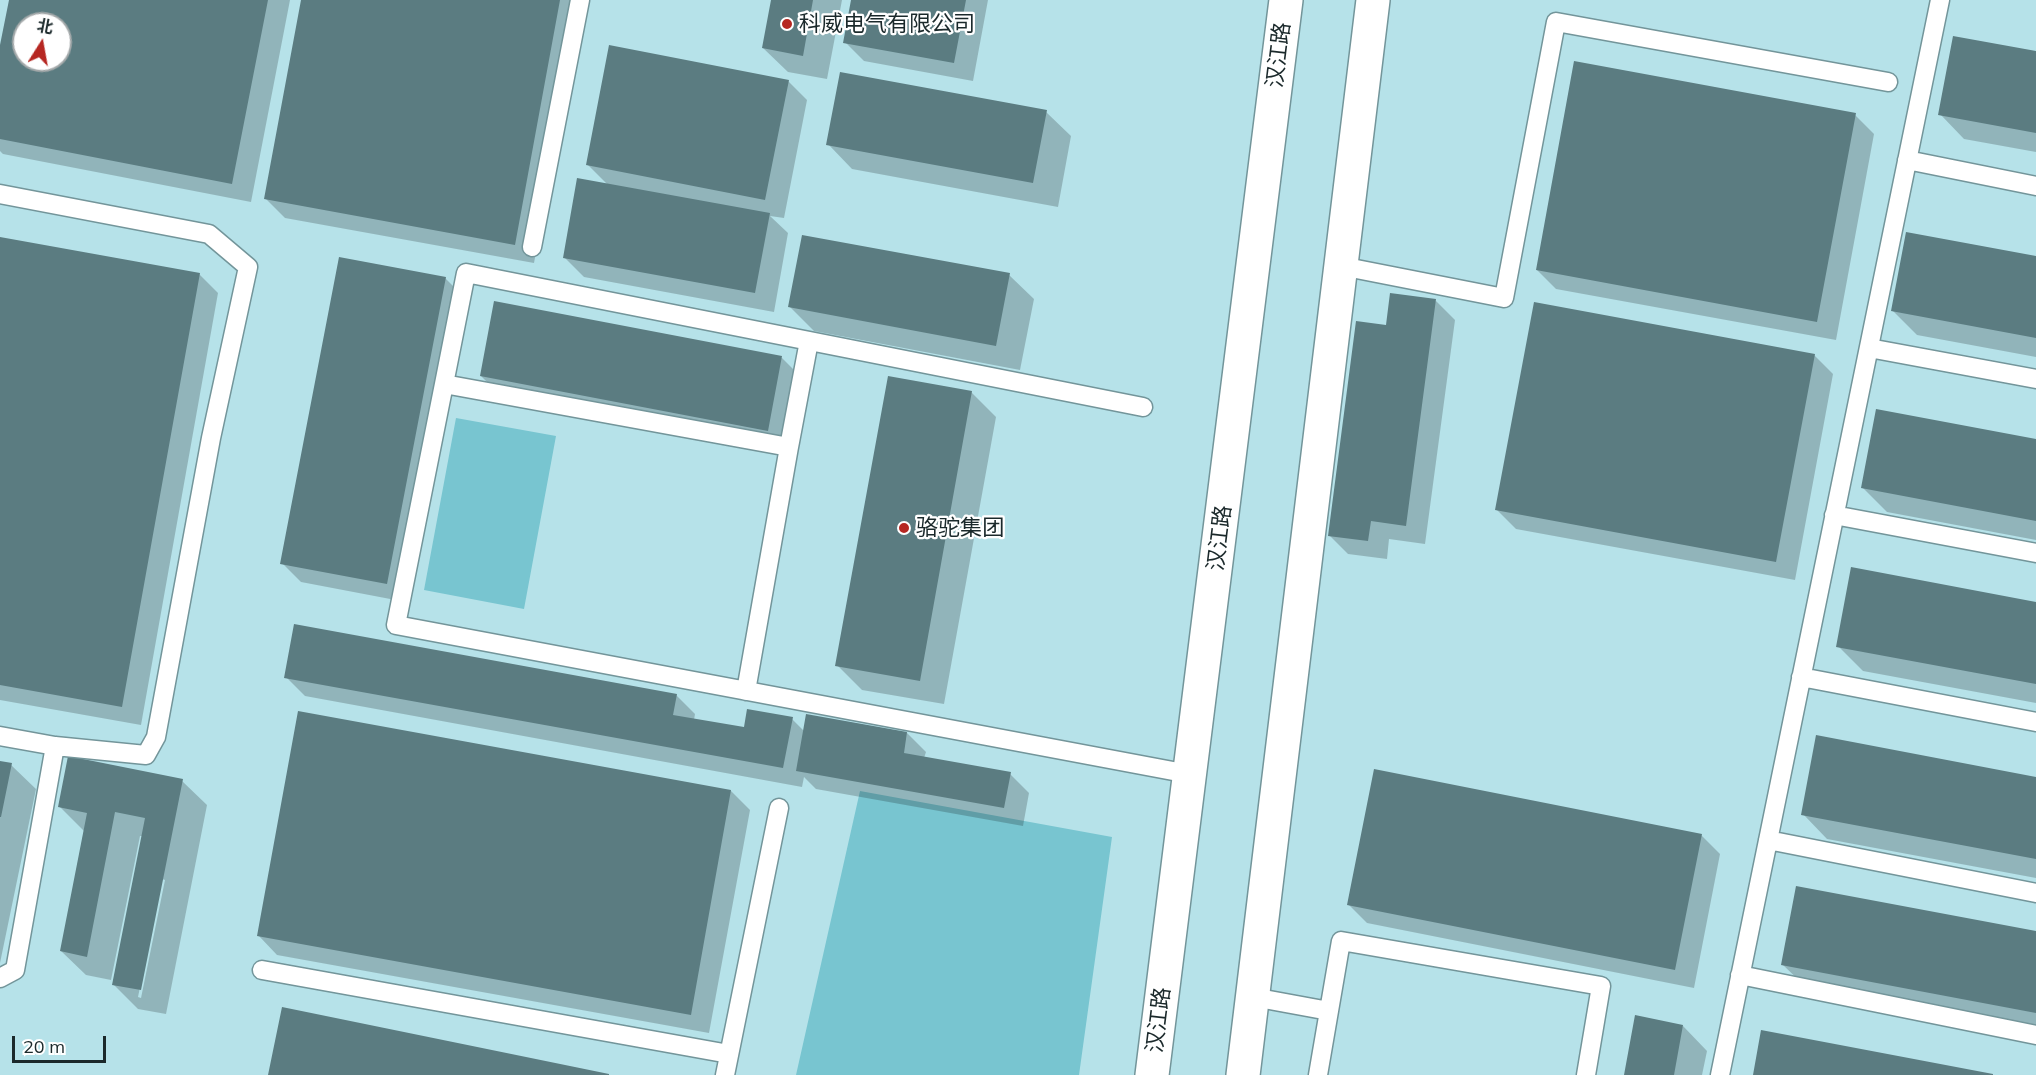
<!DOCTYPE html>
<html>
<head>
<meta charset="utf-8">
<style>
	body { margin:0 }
	#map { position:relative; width:2036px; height:1075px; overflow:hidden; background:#ccf0f6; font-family:Mulish,"Noto Sans SC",sans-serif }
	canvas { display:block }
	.north { position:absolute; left:12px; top:12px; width:60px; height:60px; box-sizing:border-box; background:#fff; border:2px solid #a4a9aa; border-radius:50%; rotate:11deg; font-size:16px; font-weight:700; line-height:24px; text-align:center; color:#1b292b }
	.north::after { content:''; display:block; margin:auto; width:21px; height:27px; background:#b62722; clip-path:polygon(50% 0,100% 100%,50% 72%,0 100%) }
	.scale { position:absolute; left:12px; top:1036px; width:94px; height:27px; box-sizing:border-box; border:3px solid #1b292b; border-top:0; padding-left:8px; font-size:18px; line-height:21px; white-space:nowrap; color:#1b292b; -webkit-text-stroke:4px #fff; paint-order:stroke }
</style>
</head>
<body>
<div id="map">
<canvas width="2036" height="1075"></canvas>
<div class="north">北</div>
<div class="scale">20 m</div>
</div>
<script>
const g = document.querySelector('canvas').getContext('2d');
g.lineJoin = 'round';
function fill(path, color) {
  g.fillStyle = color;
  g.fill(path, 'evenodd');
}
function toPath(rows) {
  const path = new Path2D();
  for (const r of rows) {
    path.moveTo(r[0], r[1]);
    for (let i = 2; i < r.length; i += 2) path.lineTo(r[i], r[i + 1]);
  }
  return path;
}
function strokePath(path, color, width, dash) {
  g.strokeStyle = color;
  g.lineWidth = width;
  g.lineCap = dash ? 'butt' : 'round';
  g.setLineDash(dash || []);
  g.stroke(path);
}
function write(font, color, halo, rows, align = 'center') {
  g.font = font + ' Mulish,"Noto Sans SC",sans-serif';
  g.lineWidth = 4.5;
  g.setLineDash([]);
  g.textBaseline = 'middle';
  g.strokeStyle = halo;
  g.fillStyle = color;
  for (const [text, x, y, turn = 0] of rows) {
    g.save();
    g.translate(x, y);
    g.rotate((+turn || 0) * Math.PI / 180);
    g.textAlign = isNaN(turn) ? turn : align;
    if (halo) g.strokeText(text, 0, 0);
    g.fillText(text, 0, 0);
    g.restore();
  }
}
fill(toPath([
	[0,0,2036,0,2036,1075,0,1075],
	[24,24,60,24,60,60,24,60]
]), '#b6e2e9');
fill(toPath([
	[456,418,556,436,524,609,424,590],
	[860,791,1112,837,1079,1075,796,1075]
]), '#78c5d0');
fill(toPath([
	[10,0,290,0,251,202,3,154,0,151,0,53],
	[24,24,60,24,60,60,24,60],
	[302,0,582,0,534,263,285,218,266,199],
	[772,0,842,0,827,79,788,72,763,48],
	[853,0,988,0,973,81,864,61,845,42],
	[2036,53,2036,152,1964,139,1940,114],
	[788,81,807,100,784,218,770,216,788,233,774,312,584,277,565,258,608,185,588,165],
	[1046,112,1071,136,1058,207,852,169,828,144],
	[1855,115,1874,134,1836,340,1556,289,1537,270],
	[0,238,199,274,218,293,141,725,0,700],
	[2036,258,2036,357,1917,335,1893,311],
	[1009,275,1034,299,1020,370,814,331,790,307],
	[445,278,464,297,406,602,301,582,282,563],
	[1436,301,1455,320,1425,544,1389,539,1387,559,1348,554,1329,535,1387,326],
	[495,303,782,358,801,377,787,449,500,395,481,376],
	[1814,355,1833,374,1795,580,1516,529,1497,510],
	[971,392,996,417,944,704,862,690,837,665],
	[2036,440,2036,540,1887,512,1863,488],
	[2036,603,2036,703,1863,671,1838,646],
	[286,677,676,695,695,714,694,720,745,729,792,719,804,731,907,733,926,752,924,758,1010,774,1029,793,1023,826,816,789,804,777,802,787,305,696],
	[0,762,11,765,36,789,0,963],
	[2036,778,2036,878,1827,839,1803,814],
	[182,781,207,805,166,1014,138,1009,113,984,143,836,140,836,111,980,86,975,61,951,84,831,60,807],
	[162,879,165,880,141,998,138,997],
	[731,791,750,810,709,1033,277,955,259,936],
	[1701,835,1720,854,1694,988,1367,923,1348,904],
	[2036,932,2036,1032,1808,989,1783,965],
	[1683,1026,1707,1051,1702,1075,1625,1075]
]), '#0003');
fill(toPath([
	[9,0,268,0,232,184,0,139,0,45],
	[24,24,60,24,60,60,24,60],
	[301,0,560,0,515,245,264,199],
	[771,0,813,0,803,56,762,48],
	[851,0,966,0,954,63,843,43],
	[1953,36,2036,51,2036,133,1938,115],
	[609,45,789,80,765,200,586,165],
	[1574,61,1856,113,1817,322,1536,270],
	[840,72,1047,110,1033,183,826,145],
	[577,178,770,213,755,293,563,258],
	[1906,232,2036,256,2036,338,1891,311],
	[802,235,1010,273,996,346,788,307],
	[0,237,200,273,122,707,0,685],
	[339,257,446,277,387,584,280,564],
	[1390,293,1436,299,1406,526,1371,521,1368,541,1328,536,1356,321,1386,325],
	[494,301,782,356,768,431,480,376],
	[1534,302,1815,354,1776,562,1495,510],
	[888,376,972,391,920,681,835,666],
	[1876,409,2036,439,2036,521,1861,488],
	[1851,567,2036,602,2036,684,1836,647],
	[294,624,677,694,673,715,744,727,747,709,793,717,783,768,284,678],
	[298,711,731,790,691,1015,257,936],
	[806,714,907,732,904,753,1011,772,1004,808,796,771],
	[1816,735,2036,777,2036,859,1801,815],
	[68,756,183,779,141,990,112,985,145,818,115,812,87,957,60,951,87,813,58,807],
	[0,761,12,763,1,817,0,817],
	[1374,769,1702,834,1675,970,1347,905],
	[1796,886,2036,931,2036,1013,1781,965],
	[282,1007,609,1074,609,1075,268,1075],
	[1635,1015,1683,1025,1674,1075,1624,1075],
	[1761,1030,1993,1074,1993,1075,1753,1075]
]), '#5b7c81');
const service = toPath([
	[1907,160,2036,186],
	[0,194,209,234,248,267,211,438,156,737,146,755,55,746,0,736],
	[532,247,580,0],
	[1341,266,1504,298,1556,22,1888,82],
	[1869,348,2036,379],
	[444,384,466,273,1143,407],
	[789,447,809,341],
	[1834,515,2036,553],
	[1801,677,2036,722],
	[746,691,789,447,444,384,396,625,1189,774],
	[1768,840,2036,893],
	[262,970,729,1054],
	[1740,975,2036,1035],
	[0,978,15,970,55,746],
	[1253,997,1329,1011],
	[725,1075,779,808],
	[1318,1075,1341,941,1601,986,1586,1075],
	[1720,1075,1940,0]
]);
const secondary = toPath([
	[1152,1075,1286,0],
	[1243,1075,1373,0]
]);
strokePath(service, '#73959a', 21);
strokePath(secondary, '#73959a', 36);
strokePath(service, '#fff', 18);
strokePath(secondary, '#fff', 33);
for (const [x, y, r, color] of [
	[787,24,6,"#b62722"],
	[904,528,6,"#b62722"]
]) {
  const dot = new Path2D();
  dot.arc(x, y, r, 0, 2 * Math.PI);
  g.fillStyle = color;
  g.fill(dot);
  strokePath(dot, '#fff', 2);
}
write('22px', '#1b292b', '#fff', [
	["科威电气有限公司",799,24],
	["骆驼集团",916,528]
], 'left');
write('22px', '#1b292b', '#fff', [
	["汉江路",1279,55,-83],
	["汉江路",1220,538,-83],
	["汉江路",1159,1020,-83]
]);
</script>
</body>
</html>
